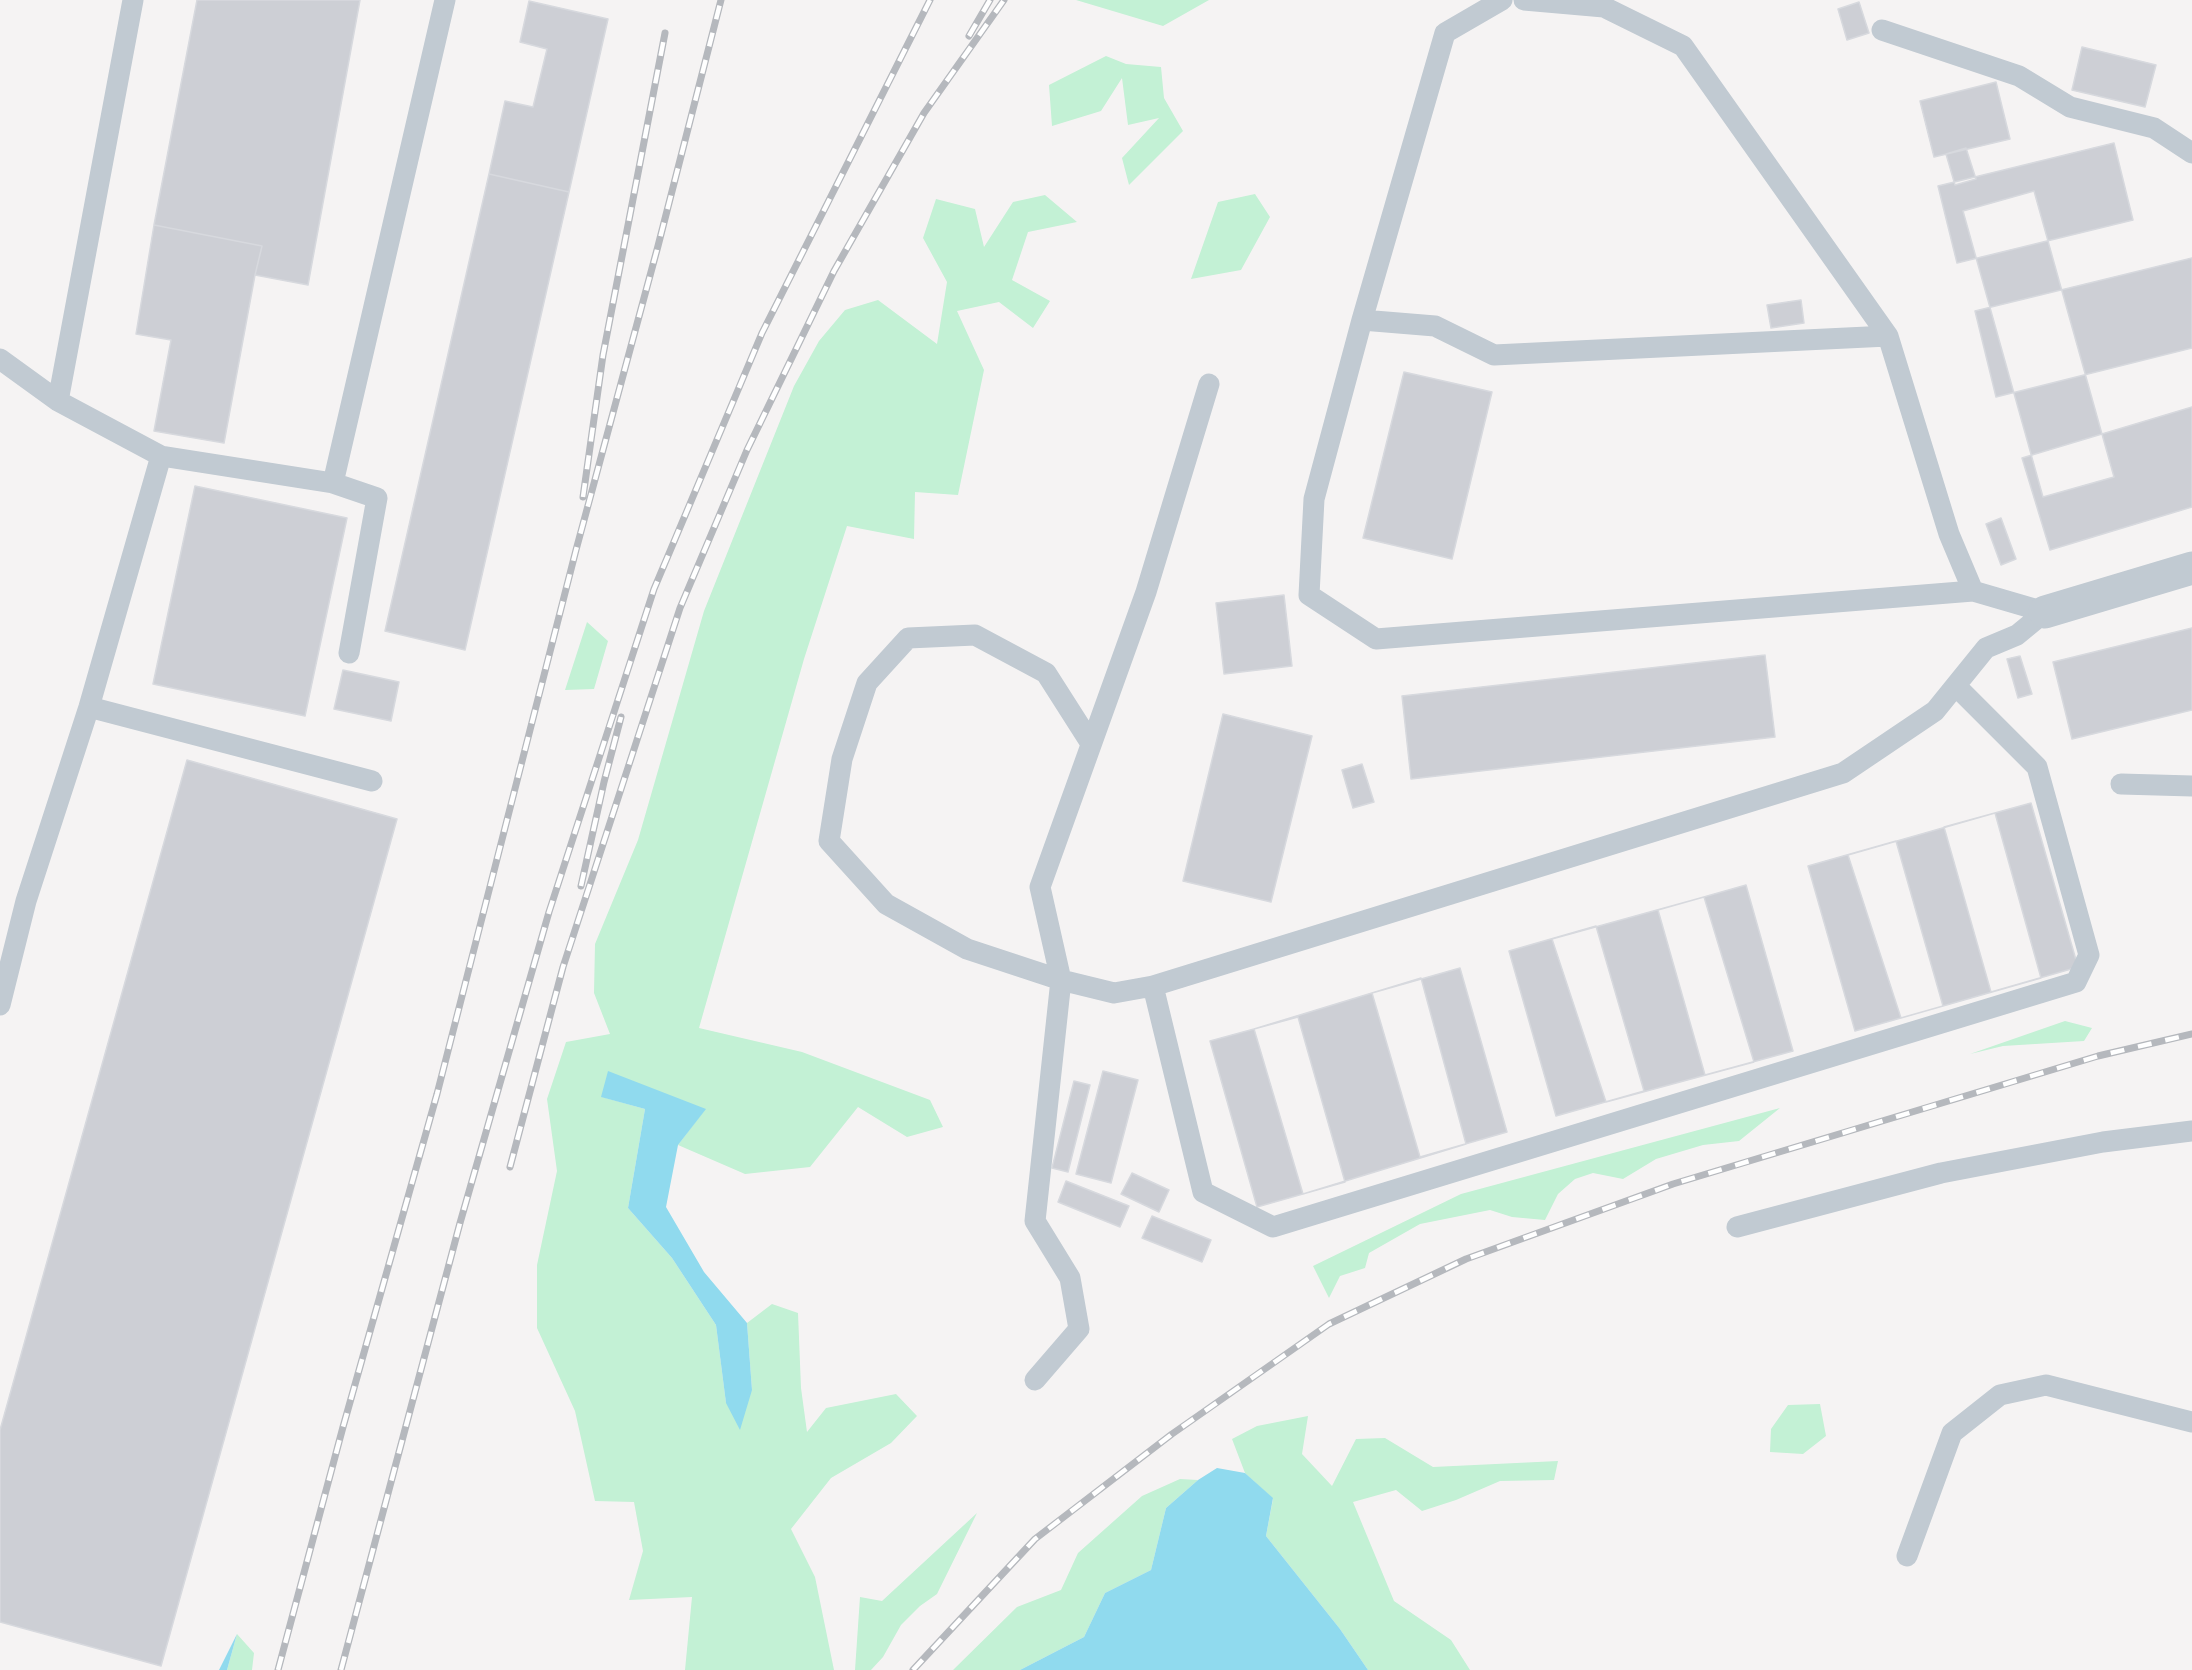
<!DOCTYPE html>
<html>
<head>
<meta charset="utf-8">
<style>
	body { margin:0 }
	canvas { display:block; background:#f5f3f3 }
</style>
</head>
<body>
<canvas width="2192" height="1670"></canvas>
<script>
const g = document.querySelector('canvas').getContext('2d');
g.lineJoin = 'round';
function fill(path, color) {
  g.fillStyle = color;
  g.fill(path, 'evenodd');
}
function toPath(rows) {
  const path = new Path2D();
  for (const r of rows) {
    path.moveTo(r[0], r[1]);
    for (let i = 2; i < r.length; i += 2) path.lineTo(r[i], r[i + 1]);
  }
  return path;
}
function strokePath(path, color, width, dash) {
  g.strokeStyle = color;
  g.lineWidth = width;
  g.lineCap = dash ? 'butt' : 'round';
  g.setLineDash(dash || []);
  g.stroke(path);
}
fill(toPath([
	[1076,0,1209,0,1163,26],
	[1106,56,1126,64,1161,67,1164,98,1183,131,1129,185,1122,158,1159,118,1128,125,1122,78,1101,111,1052,126,1049,85],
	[1255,194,1270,217,1241,270,1191,279,1218,202],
	[1045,195,1077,222,1028,232,1012,280,1050,301,1033,328,999,302,957,311,984,370,958,495,915,492,914,539,847,526,804,659,699,1028,802,1052,930,1100,943,1127,907,1137,858,1107,810,1167,745,1174,678,1145,705,1109,602,1097,645,1109,628,1208,672,1258,716,1325,726,1403,752,1390,747,1323,772,1304,798,1313,801,1388,807,1432,826,1408,896,1394,917,1416,891,1443,831,1478,791,1529,815,1577,834,1670,685,1670,692,1597,629,1600,643,1551,634,1502,595,1501,575,1411,537,1328,537,1265,557,1171,547,1099,566,1042,610,1034,594,993,595,944,638,840,704,611,794,386,819,341,845,310,878,300,937,344,947,282,923,238,936,199,975,209,984,247,1013,202],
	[587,622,608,641,594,689,565,690],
	[2065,1021,2092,1028,2084,1041,2003,1046,1970,1054,1921,1071],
	[1780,1108,1739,1141,1703,1145,1656,1159,1623,1179,1593,1173,1575,1179,1558,1194,1545,1220,1512,1217,1490,1210,1420,1224,1369,1253,1365,1268,1340,1276,1329,1298,1313,1266,1461,1194],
	[1820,1404,1826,1436,1803,1454,1770,1452,1771,1429,1788,1405],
	[1308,1416,1302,1454,1332,1486,1356,1439,1385,1438,1433,1467,1558,1461,1554,1480,1500,1481,1456,1500,1422,1511,1396,1490,1353,1502,1394,1601,1451,1640,1470,1670,1368,1670,1340,1629,1266,1536,1273,1499,1245,1473,1232,1439,1257,1426],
	[1180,1479,1198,1480,1166,1508,1151,1570,1105,1593,1084,1637,1020,1670,953,1670,1017,1607,1061,1590,1078,1553,1142,1496],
	[977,1513,937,1594,920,1606,901,1625,883,1657,871,1670,855,1670,860,1597,882,1601],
	[237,1634,254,1653,252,1670,227,1670]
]), '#c3f1d5');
fill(toPath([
	[608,1071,706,1109,678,1145,666,1207,704,1272,747,1323,752,1390,740,1430,726,1403,716,1325,672,1258,628,1208,645,1109,601,1097],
	[1217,1468,1245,1473,1273,1498,1266,1536,1340,1629,1368,1670,1020,1670,1084,1637,1105,1593,1151,1570,1166,1508,1198,1480],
	[237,1634,227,1670,219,1670]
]), '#90daee');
const building = toPath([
	[197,0,360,0,308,285,255,275,262,246,154,225,197,0],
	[529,1,608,19,569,192,489,174,505,101,533,107,547,49,520,42,529,1],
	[1859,2,1869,33,1847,40,1838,9,1859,2],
	[2082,47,2156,65,2145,107,2072,90,2082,47],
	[1996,82,2010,139,1934,157,1920,101,1996,82],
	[2114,143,2133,220,1957,263,1938,186,2114,143],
	[1966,148,1976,179,1955,185,1946,154,1966,148],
	[489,174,569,192,465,650,385,631,489,174],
	[2034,191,2114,477,2043,497,1963,211,2034,191],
	[154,225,262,246,255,275,224,443,154,431,171,340,136,334,154,225],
	[2192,258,2192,348,1996,397,1975,311,2192,258],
	[1801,300,1804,323,1771,328,1767,305,1801,300],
	[1404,372,1492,392,1452,559,1363,538,1404,372],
	[2192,407,2192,507,2050,550,2022,458,2192,407],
	[195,486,347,518,305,716,153,684,195,486],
	[2001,518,2016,559,2001,565,1986,524,2001,518],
	[1284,595,1292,666,1224,674,1216,603,1284,595],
	[2192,628,2192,710,2072,739,2053,662,2192,628],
	[1765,655,1775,737,1411,779,1402,696,1765,655],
	[2020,656,2032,694,2018,698,2007,659,2020,656],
	[343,670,399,682,391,721,334,709,343,670],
	[1223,714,1312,736,1271,902,1183,881,1223,714],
	[187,760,397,819,161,1666,0,1622,0,1430,187,760],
	[1362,764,1374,802,1353,808,1342,770,1362,764],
	[2031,803,2078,967,1991,992,1944,827,2031,803],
	[1995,813,2041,978,1901,1018,1848,855,1995,813],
	[1896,841,1943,1006,1855,1031,1808,866,1896,841],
	[1746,885,1793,1051,1705,1075,1658,910,1746,885],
	[1704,897,1754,1062,1606,1102,1552,939,1704,897],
	[1596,926,1644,1091,1556,1116,1509,951,1596,926],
	[1460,968,1507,1132,1420,1157,1372,993,1460,968],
	[1421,978,1466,1144,1303,1194,1254,1029,1421,978],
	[1298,1017,1345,1182,1257,1207,1210,1041,1298,1017],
	[1103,1071,1138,1080,1111,1183,1076,1174,1103,1071],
	[1074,1081,1090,1085,1068,1172,1052,1168,1074,1081],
	[1132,1173,1169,1190,1159,1212,1121,1194,1132,1173],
	[1066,1181,1129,1206,1120,1227,1058,1202,1066,1181],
	[1152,1216,1211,1240,1202,1262,1142,1238,1152,1216]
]);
fill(building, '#cdcfd5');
strokePath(building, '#d7d9de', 1.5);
strokePath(toPath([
	[1502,0,1445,33,1362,320,1314,499,1309,595,1376,639,1973,591],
	[1524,0,1604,7,1683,46,1888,336],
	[1882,30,2019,76,2070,107,2154,128,2192,153],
	[1362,320,1435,326,1494,355,1888,336,1949,534,1973,591,2045,612],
	[0,359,58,401,161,456,333,483,445,0],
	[58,401,133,0],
	[333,483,377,498,349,653],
	[1956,686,2037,767,2089,955,2076,982,1273,1227,1203,1192,1153,986,1843,773,1935,711,1986,648,2017,635,2045,612],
	[89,707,372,781],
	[1090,742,1046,673,975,635,908,638,867,683,842,759,829,841,886,904,967,949,1061,980,1114,993,1153,986],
	[2121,784,2192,786],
	[0,1005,26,901,89,707,161,456],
	[1737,1227,1941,1173,2103,1142,2192,1131],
	[1035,1380,1079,1329,1070,1278,1035,1221,1061,980,1040,887,1146,592,1209,384],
	[1907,1556,1952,1433,2000,1395,2046,1385,2192,1422]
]), '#c1cad2', 21);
strokePath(toPath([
	[2045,612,2192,568]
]), '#c1cad2', 33);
const rail = toPath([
	[969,36,990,0],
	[583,497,603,355,665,33],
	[581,886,604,782,621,717],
	[510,1167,563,967,680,608,747,450,834,271,924,113,1004,0],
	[278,1670,343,1427,437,1094,576,550,658,246,721,0],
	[341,1670,460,1223,549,912,654,589,762,333,930,0],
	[913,1670,1035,1539,1172,1434,1329,1324,1466,1259,1673,1184,2098,1056,2192,1034]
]);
strokePath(rail, '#b5b8bd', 7);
strokePath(rail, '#fff', 4.5, [14]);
</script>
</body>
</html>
